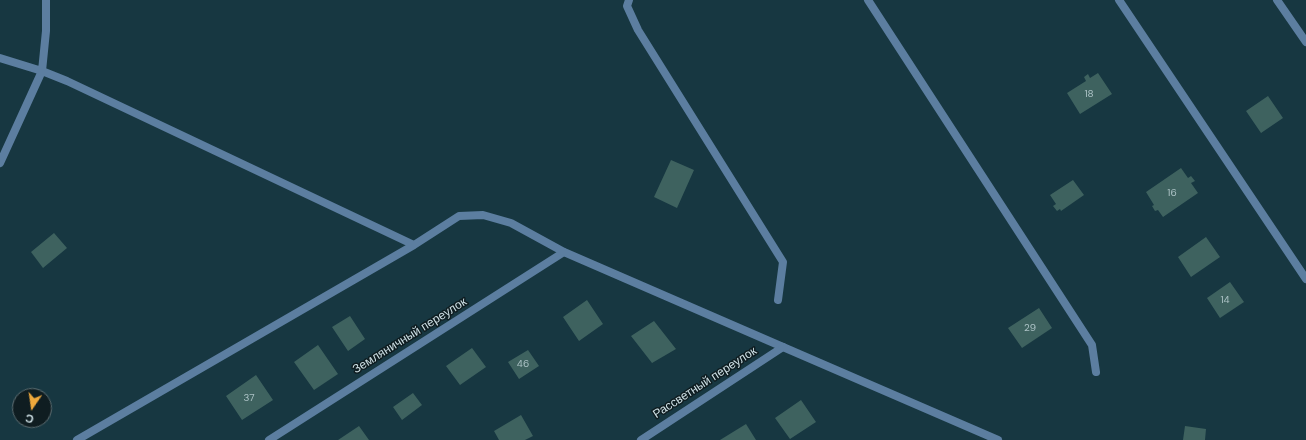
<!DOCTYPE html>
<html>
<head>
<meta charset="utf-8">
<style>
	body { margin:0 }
	#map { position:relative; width:1306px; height:440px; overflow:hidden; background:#173741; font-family:"DM Sans",sans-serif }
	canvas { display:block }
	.north { position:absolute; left:12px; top:388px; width:40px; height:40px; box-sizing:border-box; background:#0f1d21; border:1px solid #5c6c70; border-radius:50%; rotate:193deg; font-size:11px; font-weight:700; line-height:16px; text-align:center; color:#d0e2e7 }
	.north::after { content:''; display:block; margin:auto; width:14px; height:18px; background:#eea83c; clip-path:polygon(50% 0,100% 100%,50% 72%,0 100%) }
</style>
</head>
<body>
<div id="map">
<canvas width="1306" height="440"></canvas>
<div class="north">С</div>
</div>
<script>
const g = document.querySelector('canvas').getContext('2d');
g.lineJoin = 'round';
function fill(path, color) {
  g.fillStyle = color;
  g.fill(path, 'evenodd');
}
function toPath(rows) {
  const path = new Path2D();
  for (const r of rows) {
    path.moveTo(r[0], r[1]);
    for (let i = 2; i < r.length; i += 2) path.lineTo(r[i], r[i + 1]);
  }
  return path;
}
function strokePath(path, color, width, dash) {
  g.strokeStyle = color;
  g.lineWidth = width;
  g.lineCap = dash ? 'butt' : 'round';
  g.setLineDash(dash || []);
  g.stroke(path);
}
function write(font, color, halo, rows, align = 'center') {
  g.font = font + ' "DM Sans",sans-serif';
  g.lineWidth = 3;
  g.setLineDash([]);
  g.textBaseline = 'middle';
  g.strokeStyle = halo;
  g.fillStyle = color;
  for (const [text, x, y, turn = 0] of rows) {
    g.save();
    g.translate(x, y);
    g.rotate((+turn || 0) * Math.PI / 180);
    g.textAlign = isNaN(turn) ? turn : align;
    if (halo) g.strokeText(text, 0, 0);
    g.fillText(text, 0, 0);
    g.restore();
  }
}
fill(toPath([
	[1098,73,1112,94,1080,114,1067,93,1086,81,1084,77,1088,74,1090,78],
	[1268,96,1283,118,1261,133,1246,111],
	[671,160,694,170,677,208,654,197],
	[1181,168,1188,178,1191,176,1195,181,1191,183,1198,193,1163,217,1158,210,1155,211,1152,206,1154,205,1146,192],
	[1073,180,1084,195,1061,211,1060,209,1057,211,1053,206,1056,204,1050,195],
	[54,233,67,248,43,268,31,252],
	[1206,237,1220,257,1191,277,1178,257],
	[1230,282,1244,302,1220,318,1207,298],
	[587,300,603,324,579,341,563,317],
	[1039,308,1052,328,1022,348,1008,328],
	[350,316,365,339,348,351,332,327],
	[654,321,676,349,652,363,631,336],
	[318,345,338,374,314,390,294,362],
	[472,348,486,367,460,385,446,366],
	[528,350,539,366,519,379,508,362],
	[256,375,273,400,242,420,226,396],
	[413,393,422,405,402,420,393,407],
	[801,400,816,422,790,439,775,418],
	[521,415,533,436,525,440,499,440,494,431],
	[746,424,756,440,720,440],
	[359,426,369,440,338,440],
	[1185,426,1206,429,1205,440,1183,440]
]), '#3e625f');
strokePath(toPath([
	[629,0,627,6,638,30,783,262,778,300],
	[868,0,1092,345,1096,372],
	[1119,0,1306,279],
	[0,58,42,71,46,31,46,0],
	[0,163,42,71,67,81,414,245,459,216,483,215,511,223,564,252,783,347],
	[77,440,414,245],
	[269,440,564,252],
	[641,440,783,347]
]), '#5c7ea0', 8);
strokePath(toPath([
	[783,347,998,440]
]), '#5c7ea0', 8);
strokePath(toPath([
	[1277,0,1306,42]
]), '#5c7ea0', 8);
write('10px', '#acc2c5', null, [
	["18",1089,94],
	["16",1172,193],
	["14",1225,300],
	["29",1030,328],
	["46",523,364],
	["37",249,398]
]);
write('12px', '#d0e2e7', '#0f1d21', [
	["Земляничный переулок",410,336,-32],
	["Рассветный переулок",705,383,-33]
]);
</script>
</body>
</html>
